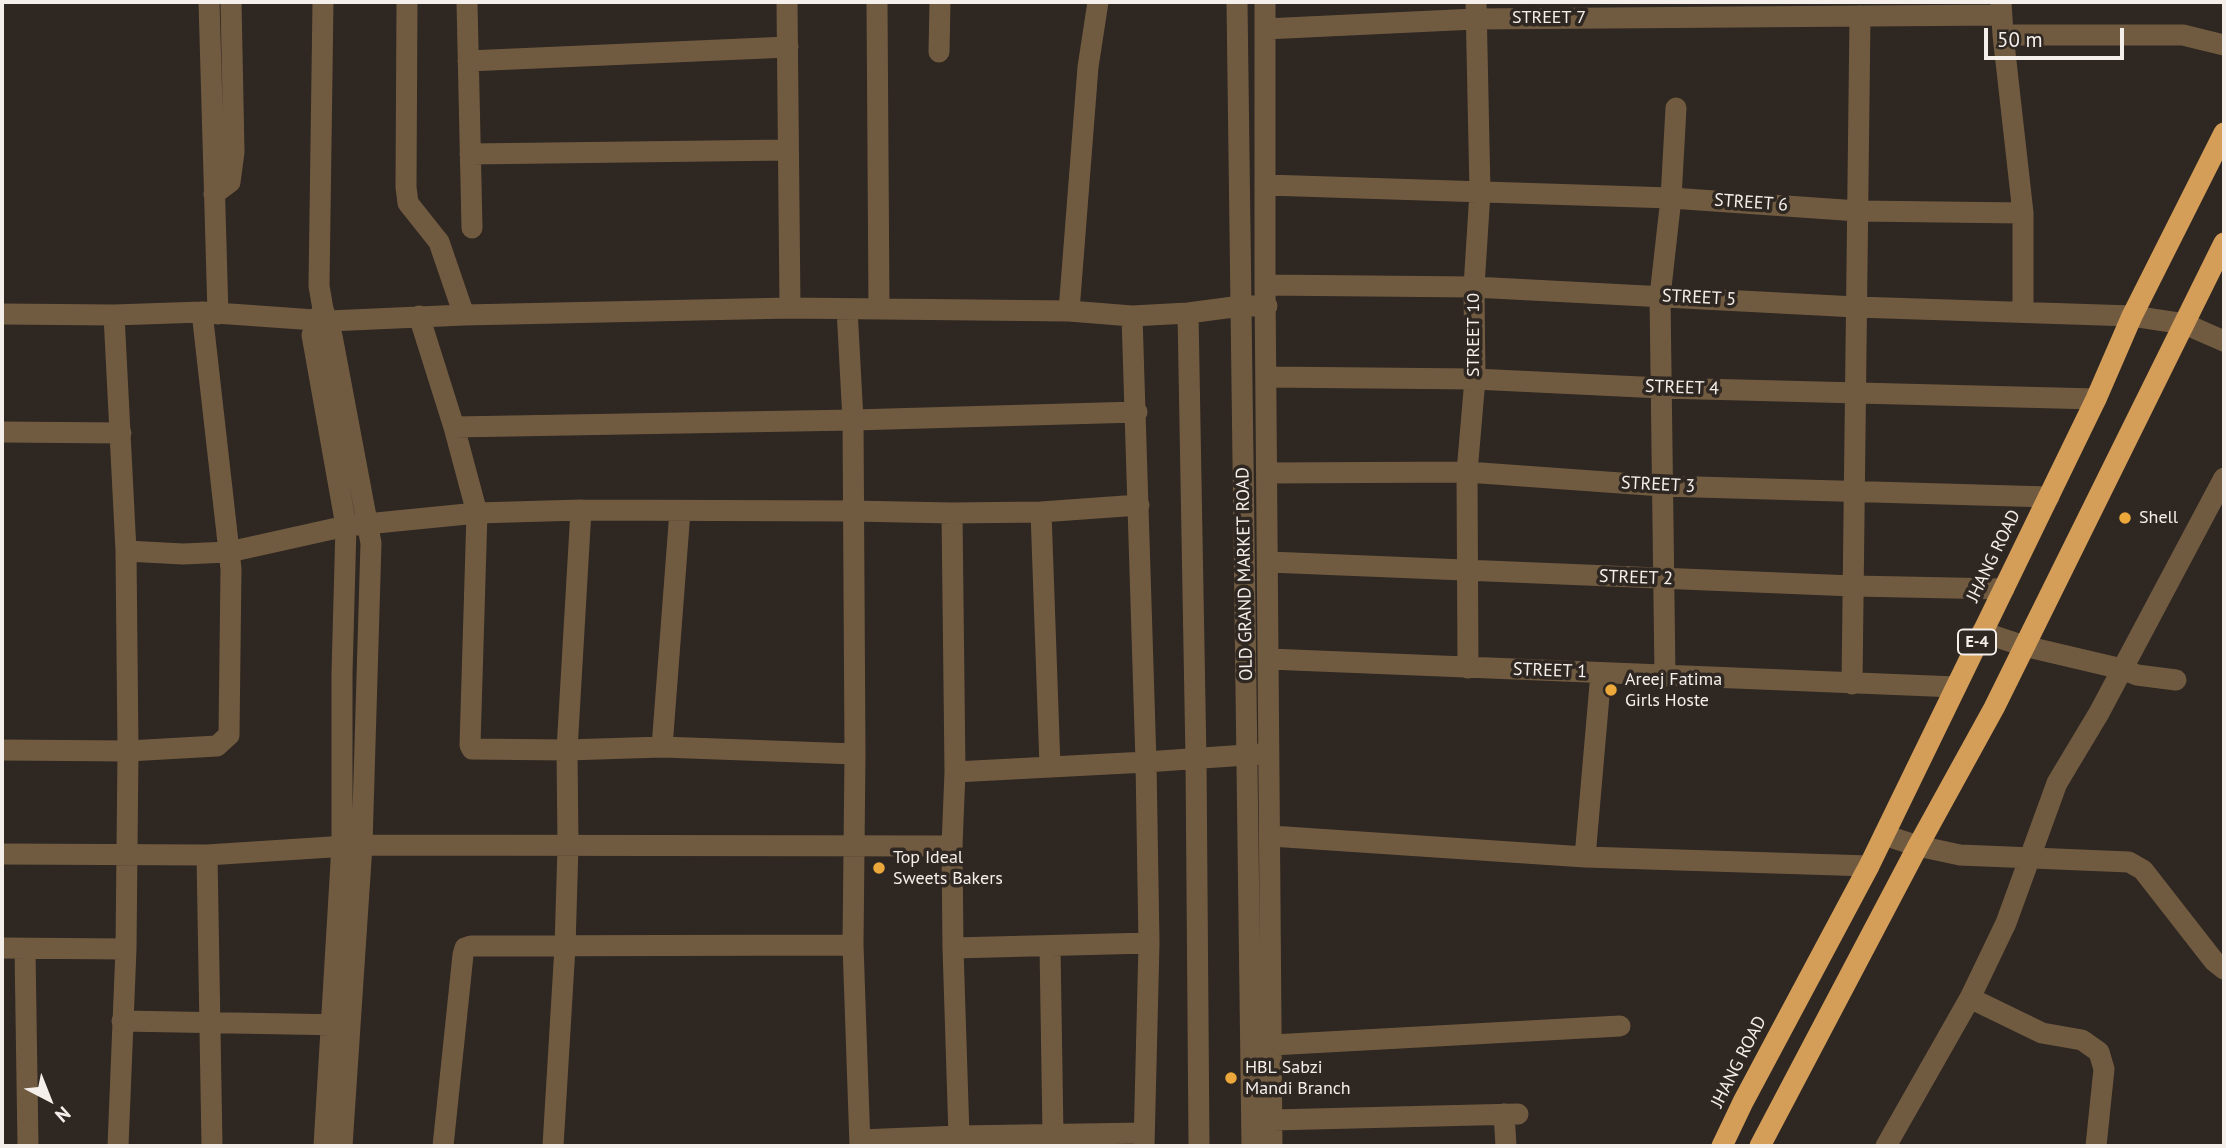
<!DOCTYPE html>
<html>
<head>
<meta charset="utf-8">
<style>
	body { margin:0 }
	#map { position:relative; width:2226px; height:1148px; overflow:hidden; background:#2f2722; font-family:"PT Sans",sans-serif }
	canvas { display:block }
	.frame { position:absolute; inset:0; border:4px solid #f5efec; pointer-events:none }
	.north { position:absolute; left:14px; top:1064px; width:70px; height:70px; -webkit-text-stroke:5px #2f2722; paint-order:stroke; rotate:138deg; font-size:19px; font-weight:700; line-height:28px; text-align:center; color:#f5efec }
	.north::after { content:''; display:block; margin:auto; width:24px; height:32px; background:#f5efec; clip-path:polygon(50% 0,100% 100%,50% 72%,0 100%) }
	.scale { position:absolute; left:1984px; top:28px; width:140px; height:32px; box-sizing:border-box; border:4px solid #f5efec; border-top:0; padding-left:9px; font-size:21px; line-height:24px; white-space:nowrap; color:#f5efec; -webkit-text-stroke:5px #2f2722; paint-order:stroke }
</style>
</head>
<body>
<div id="map">
<canvas width="2226" height="1148"></canvas>
<div class="frame"></div>
<div class="north">N</div>
<div class="scale">50 m</div>
</div>
<script>
const g = document.querySelector('canvas').getContext('2d');
g.lineJoin = 'round';
function toPath(rows) {
  const path = new Path2D();
  for (const r of rows) {
    path.moveTo(r[0], r[1]);
    for (let i = 2; i < r.length; i += 2) path.lineTo(r[i], r[i + 1]);
  }
  return path;
}
function strokePath(path, color, width, dash) {
  g.strokeStyle = color;
  g.lineWidth = width;
  g.lineCap = dash ? 'butt' : 'round';
  g.setLineDash(dash || []);
  g.stroke(path);
}
function write(font, color, halo, rows, align = 'center') {
  g.font = font + ' "PT Sans",sans-serif';
  g.lineWidth = 7;
  g.setLineDash([]);
  g.textBaseline = 'middle';
  g.strokeStyle = halo;
  g.fillStyle = color;
  for (const [text, x, y, turn = 0] of rows) {
    g.save();
    g.translate(x, y);
    g.rotate((+turn || 0) * Math.PI / 180);
    g.textAlign = isNaN(turn) ? turn : align;
    if (halo) g.strokeText(text, 0, 0);
    g.fillText(text, 0, 0);
    g.restore();
  }
}
strokePath(toPath([
	[209,2,218,314],
	[323,2,319,286,323,309,332,336,371,543,362,845,342,1146],
	[407,2,406,187,408,203,439,242,464,315],
	[467,2,472,228],
	[787,2,790,308],
	[877,2,879,309],
	[1237,2,1252,1146],
	[1265,2,1265,285,1272,1146],
	[2001,2,2003,35,2023,213,2023,312],
	[1265,29,1475,19,2001,15],
	[2003,35,2183,35,2224,45],
	[939,52,940,2],
	[468,61,788,47],
	[470,154,788,150],
	[1267,185,1671,198,1858,211,2023,213],
	[214,194,230,182,234,152,231,2],
	[1265,285,1474,287,1856,307,2132,316,2185,324,2224,341],
	[847,309,853,420,855,754,853,945,860,1146],
	[322,311,312,335,346,526,342,673,342,846,324,1146],
	[1069,311,1088,67,1098,2],
	[1188,313,1196,759,1199,1146],
	[2,314,114,315,202,312,329,321,464,315,790,308,1069,311,1132,316,1188,313,1241,306,1267,306],
	[114,315,126,551,128,751,126,949,118,1146],
	[419,316,454,427,477,513,470,745,472,749,567,750,662,747,855,754],
	[1132,316,1146,762,1149,943,1144,1146],
	[1268,377,1475,379,1661,388,2096,399],
	[454,427,853,420,1137,412],
	[2,432,121,433],
	[1268,473,1467,472,1662,486,2049,497],
	[1041,512,1050,766],
	[952,513,955,772,952,846,953,948,1149,943],
	[126,551,183,554,229,552,346,526,477,513,581,510,852,511,952,513,1041,512,1139,505],
	[1269,562,1853,586,2004,589],
	[1982,632,2024,646,2122,669,2137,675,2176,680],
	[1269,659,1956,687],
	[1468,668,1467,472,1475,379,1474,287,1480,192,1476,2],
	[1665,676,1660,296,1671,198,1676,108],
	[1852,684,1860,16],
	[662,747,680,511],
	[2,750,128,751,217,746,229,735,231,569,202,312],
	[955,772,1146,762,1260,754],
	[1884,835,1918,846,1960,855,2129,862,2143,870,2214,961,2224,969],
	[1271,836,1585,857,1869,866],
	[2,854,207,855,362,845,952,846],
	[207,855,212,1146],
	[1585,857,1601,673],
	[1050,946,1053,1135],
	[2,948,126,949],
	[953,948,959,1136,1144,1133],
	[25,949,28,1146],
	[1970,998,2042,1033,2082,1040,2099,1052,2104,1069,2096,1146],
	[122,1021,345,1025],
	[1272,1045,1620,1026],
	[1504,1114,1506,1146],
	[1272,1120,1518,1114],
	[860,1140,959,1136],
	[443,1146,463,955,465,948,471,946,853,945],
	[553,1146,565,947,568,846,567,750,581,510],
	[1886,1146,1970,998,2006,923,2057,783,2099,713,2224,478]
]), '#715b40', 21);
strokePath(toPath([
	[1722,1146,1743,1102,1869,866,2096,399,2132,316,2224,133],
	[1760,1146,1918,846,1994,708,2224,243]
]), '#d49e59', 21);
for (const [x, y, r, color] of [
	[2125,518,7,"#eda83c"],
	[1611,690,7,"#eda83c"],
	[879,868,7,"#eda83c"],
	[1231,1078,7,"#eda83c"]
]) {
  const dot = new Path2D();
  dot.arc(x, y, r, 0, 2 * Math.PI);
  g.fillStyle = color;
  g.fill(dot);
  strokePath(dot, '#2f2722', 2.5);
}
for (const [x, y, w] of [
	[1977,642,38]
]) {
  const box = new Path2D();
  box.roundRect(x - w / 2, y - 12.5, w, 25, 5);
  g.fillStyle = '#2f2722';
  g.fill(box);
  strokePath(box, '#f5efec', 2);
}
write('bold 16px', '#f5efec', null, [
	["E-4",1977,642]
]);
write('18px', '#f5efec', '#2f2722', [
	["STREET 7",1549,18],
	["STREET 6",1751,203,4],
	["STREET 5",1699,298,3],
	["STREET 10",1474,335,-90],
	["STREET 4",1682,388,2],
	["STREET 3",1658,485,3],
	["JHANG ROAD",1994,556,-64],
	["OLD GRAND MARKET ROAD",1245,574,-91],
	["STREET 2",1636,578,2],
	["STREET 1",1550,671,2],
	["JHANG ROAD",1739,1062,-63]
]);
write('18px', '#f5efec', '#2f2722', [
	["Shell",2139,518],
	["Areej Fatima",1625,680],
	["Girls Hoste",1625,701],
	["Top Ideal",893,858],
	["Sweets Bakers",893,879],
	["HBL Sabzi",1245,1068],
	["Mandi Branch",1245,1089]
], 'left');
</script>
</body>
</html>
